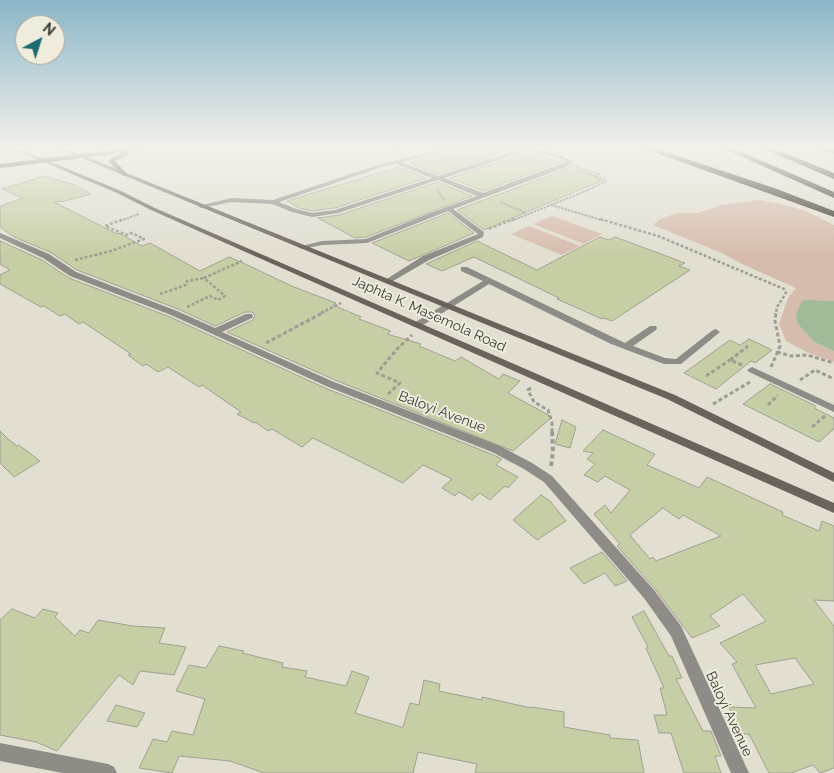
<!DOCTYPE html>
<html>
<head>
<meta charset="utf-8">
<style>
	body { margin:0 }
	#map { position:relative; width:834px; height:773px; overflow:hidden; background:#e2ded0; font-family:Raleway,sans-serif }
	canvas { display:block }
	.north { position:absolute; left:15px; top:15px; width:50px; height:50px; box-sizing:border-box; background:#efecdd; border:1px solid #a7a499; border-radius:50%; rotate:40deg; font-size:14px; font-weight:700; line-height:20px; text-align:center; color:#3a3933 }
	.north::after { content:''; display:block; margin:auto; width:18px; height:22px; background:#1d6a6f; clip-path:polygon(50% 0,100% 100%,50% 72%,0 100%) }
</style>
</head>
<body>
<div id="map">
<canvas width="834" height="773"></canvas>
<div class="north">N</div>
</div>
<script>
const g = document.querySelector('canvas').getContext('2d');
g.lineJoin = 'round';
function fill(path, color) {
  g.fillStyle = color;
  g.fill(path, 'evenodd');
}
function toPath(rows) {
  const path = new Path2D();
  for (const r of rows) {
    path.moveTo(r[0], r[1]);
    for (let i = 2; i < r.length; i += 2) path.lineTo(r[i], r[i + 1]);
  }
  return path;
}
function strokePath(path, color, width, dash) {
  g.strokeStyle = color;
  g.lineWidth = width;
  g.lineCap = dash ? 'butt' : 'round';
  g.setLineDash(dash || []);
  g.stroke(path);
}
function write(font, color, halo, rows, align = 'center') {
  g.font = font + ' Raleway,sans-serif';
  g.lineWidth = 4;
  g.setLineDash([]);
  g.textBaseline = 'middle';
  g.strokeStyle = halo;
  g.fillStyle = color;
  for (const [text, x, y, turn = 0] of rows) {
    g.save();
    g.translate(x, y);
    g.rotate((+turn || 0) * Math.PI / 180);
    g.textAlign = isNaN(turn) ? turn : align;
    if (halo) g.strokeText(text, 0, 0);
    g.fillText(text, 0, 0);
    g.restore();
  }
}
fill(toPath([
	[759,200,781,204,806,211,834,225,834,301,809,300,796,314,797,323,814,342,834,351,834,362,807,352,786,341,779,324,788,298,796,288,742,264,722,253,653,225,660,219,677,213,698,213,721,205],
	[552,216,602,234,584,244,533,224],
	[529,226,580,246,562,255,511,234]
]), '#d6bcac');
fill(toPath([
	[809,300,834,301,834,351,814,342,797,323,796,314,802,301]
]), '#a1ba98');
const building = toPath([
	[462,147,515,147,518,148,438,174,410,163,462,147],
	[527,153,561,162,483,191,450,178,527,153],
	[572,165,601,174,594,177,603,180,484,230,457,210,567,169,572,165],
	[398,167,426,178,335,208,312,211,299,208,287,201,398,167],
	[45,176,75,185,91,194,65,201,54,202,117,234,119,233,142,246,150,243,200,271,229,257,243,263,294,287,336,303,333,305,361,317,359,319,391,331,387,334,421,344,419,346,455,361,461,357,499,379,503,374,520,381,508,393,552,417,513,451,335,380,227,332,253,320,255,315,252,312,245,312,215,326,178,309,77,270,50,252,14,237,0,227,0,206,23,198,2,189,45,176],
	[438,182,472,196,366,237,355,238,318,218,339,215,438,182],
	[448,213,474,233,409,261,372,243,448,213],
	[600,237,609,240,615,237,685,263,679,266,690,270,612,321,604,318,602,319,557,299,559,298,474,257,442,271,426,264,477,241,537,270,600,237],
	[0,241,42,260,69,278,170,317,325,388,491,454,502,459,496,465,518,477,508,488,505,486,490,500,480,493,472,500,459,492,455,496,442,488,452,479,423,465,403,483,313,438,302,447,272,429,268,431,255,422,254,423,237,414,241,412,202,385,199,387,168,367,158,372,146,364,143,366,128,355,131,354,83,322,79,324,65,314,60,316,44,306,41,307,0,284,0,275,10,270,0,264,0,241],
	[749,339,772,350,755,363,751,361,716,389,684,373,730,340,740,345,749,339],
	[770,384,816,406,814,408,834,418,834,429,819,442,743,404,770,384],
	[562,420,576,427,570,448,555,444,562,420],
	[603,430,655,454,647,465,699,488,707,477,783,512,782,515,819,531,822,521,834,526,834,601,814,600,834,626,834,768,820,773,813,765,791,773,769,773,749,734,739,734,729,707,756,708,732,664,737,662,720,643,766,621,743,594,710,616,720,626,692,638,655,589,617,546,620,544,594,514,605,505,611,513,630,490,605,476,598,482,584,475,595,464,587,459,593,453,583,451,603,430],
	[663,508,679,519,683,515,721,536,656,561,653,557,650,559,630,535,663,508],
	[795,658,814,684,771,694,755,665,795,658],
	[0,431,8,439,17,446,19,445,40,461,14,477,0,463,0,431],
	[541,495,550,501,566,521,537,540,513,520,541,495],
	[602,552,627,581,615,586,605,573,584,584,570,568,602,552],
	[12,609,35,618,43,609,58,613,55,617,75,636,80,630,89,633,98,620,133,626,165,628,159,643,186,647,174,675,140,671,133,685,119,675,57,751,36,742,0,735,0,620,12,609],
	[644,611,669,656,672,656,682,678,676,679,703,731,711,731,721,756,715,756,721,773,684,773,671,733,659,733,654,715,667,715,660,688,664,688,646,648,648,647,632,617,644,611],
	[219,646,244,651,242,653,283,663,282,667,307,671,305,677,346,686,352,671,369,677,355,713,401,727,403,727,410,703,419,705,424,680,440,684,439,691,482,700,482,697,531,708,531,707,564,712,564,727,610,735,610,738,638,740,644,773,475,773,477,764,418,752,413,773,264,773,230,761,179,756,172,773,139,768,153,739,167,742,172,731,193,735,205,699,176,691,189,665,206,668,219,646],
	[116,705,145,713,137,727,107,721,116,705]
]);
fill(building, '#c6cea5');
strokePath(building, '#9ea193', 1);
strokePath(toPath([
	[389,147,398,150],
	[468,149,481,153],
	[437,189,444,200],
	[500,202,526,213],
	[551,205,605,221],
	[120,221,139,214],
	[511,221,586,191,606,181,605,179,577,170]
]), '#9f9d92', 2, [2.5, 1]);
strokePath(toPath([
	[600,219,658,236,784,289,786,293,777,307,776,313],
	[489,229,514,219],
	[75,260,111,251,144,239,132,233,127,235,105,226,124,219],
	[160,294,186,285,187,281,204,278],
	[187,307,210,296,218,300,225,296,204,278,242,261],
	[321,313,341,303]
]), '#9f9d92', 2.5, [3, 2]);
strokePath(toPath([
	[266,343,324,312],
	[777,352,791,356,807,355,834,363],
	[742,365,730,360,748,346],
	[771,367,780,346,775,321,776,312],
	[706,376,730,360],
	[800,380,815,370,834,379],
	[531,388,528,390,534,402,548,410,552,423,552,432],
	[388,394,400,383,377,373,397,349,412,335],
	[713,404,750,382],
	[768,405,778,395],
	[812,427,825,416]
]), '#9f9d92', 3, [4, 2.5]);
strokePath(toPath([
	[551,466,553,452,552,430]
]), '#9f9d92', 4, [4.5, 3]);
fill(toPath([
	[461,267,467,267,625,343,650,326,656,326,657,328,656,330,633,346,665,358,676,359,713,330,716,329,720,332,681,364,664,364,611,344,489,284,420,327,414,327,413,325,414,323,483,281,461,271,461,267]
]), '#8f8b86');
fill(toPath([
	[451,147,460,147,401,162,438,176,527,147,560,155,573,162,566,167,453,209,484,232,483,237,429,260,388,284,384,282,385,280,423,256,478,234,448,211,367,243,322,245,302,249,298,247,322,241,366,239,425,215,477,196,438,180,338,213,312,217,292,212,272,204,232,202,201,208,198,206,232,198,273,200,378,165,451,147],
	[527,151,556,157,566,162,483,193,444,178,527,151],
	[396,164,432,178,335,210,312,213,296,209,279,202,382,167,396,164],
	[0,233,49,254,76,272,177,311,215,328,246,314,252,314,253,316,252,318,222,332,334,382,500,446,532,463,552,476,654,590,681,626,749,773,731,773,671,636,644,598,544,482,524,469,492,452,326,386,171,315,70,276,43,258,0,238,0,233],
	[752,367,834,405,834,412,749,372,747,370,752,367],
	[0,743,108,764,114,767,117,773,63,773,0,761,0,743]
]), '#8f8b86');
fill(toPath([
	[8,147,15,147,121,191,155,208,834,503,834,513,151,210,117,193,8,147],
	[55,147,62,147,675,395,834,473,834,482,667,399,55,147]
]), '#69635c');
fill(toPath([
	[7,147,2,153,0,154,1,147,7,147],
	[137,147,155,147,127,152,129,154,128,155,115,161,127,174,123,176,108,161,113,157,124,153,0,168,0,164,137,147]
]), '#4e483f');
fill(toPath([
	[640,147,651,147,777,189,834,211,834,217,640,147],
	[720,147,730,147,834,192,834,198,720,147],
	[759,147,770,147,834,173,834,179,759,147],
	[819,147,834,149,834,154,820,149,819,147]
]), '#383127');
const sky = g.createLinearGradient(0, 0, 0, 255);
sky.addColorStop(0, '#8bb6c8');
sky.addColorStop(0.58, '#f2f0ea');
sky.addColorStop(1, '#f2f0ea00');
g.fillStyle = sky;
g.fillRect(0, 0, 834, 255);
write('14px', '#3a3933', '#efecdd', [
	["Japhta K. Masemola Road",429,314,24],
	["Baloyi Avenue",442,412,21],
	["Baloyi Avenue",729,714,65]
]);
</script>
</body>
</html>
